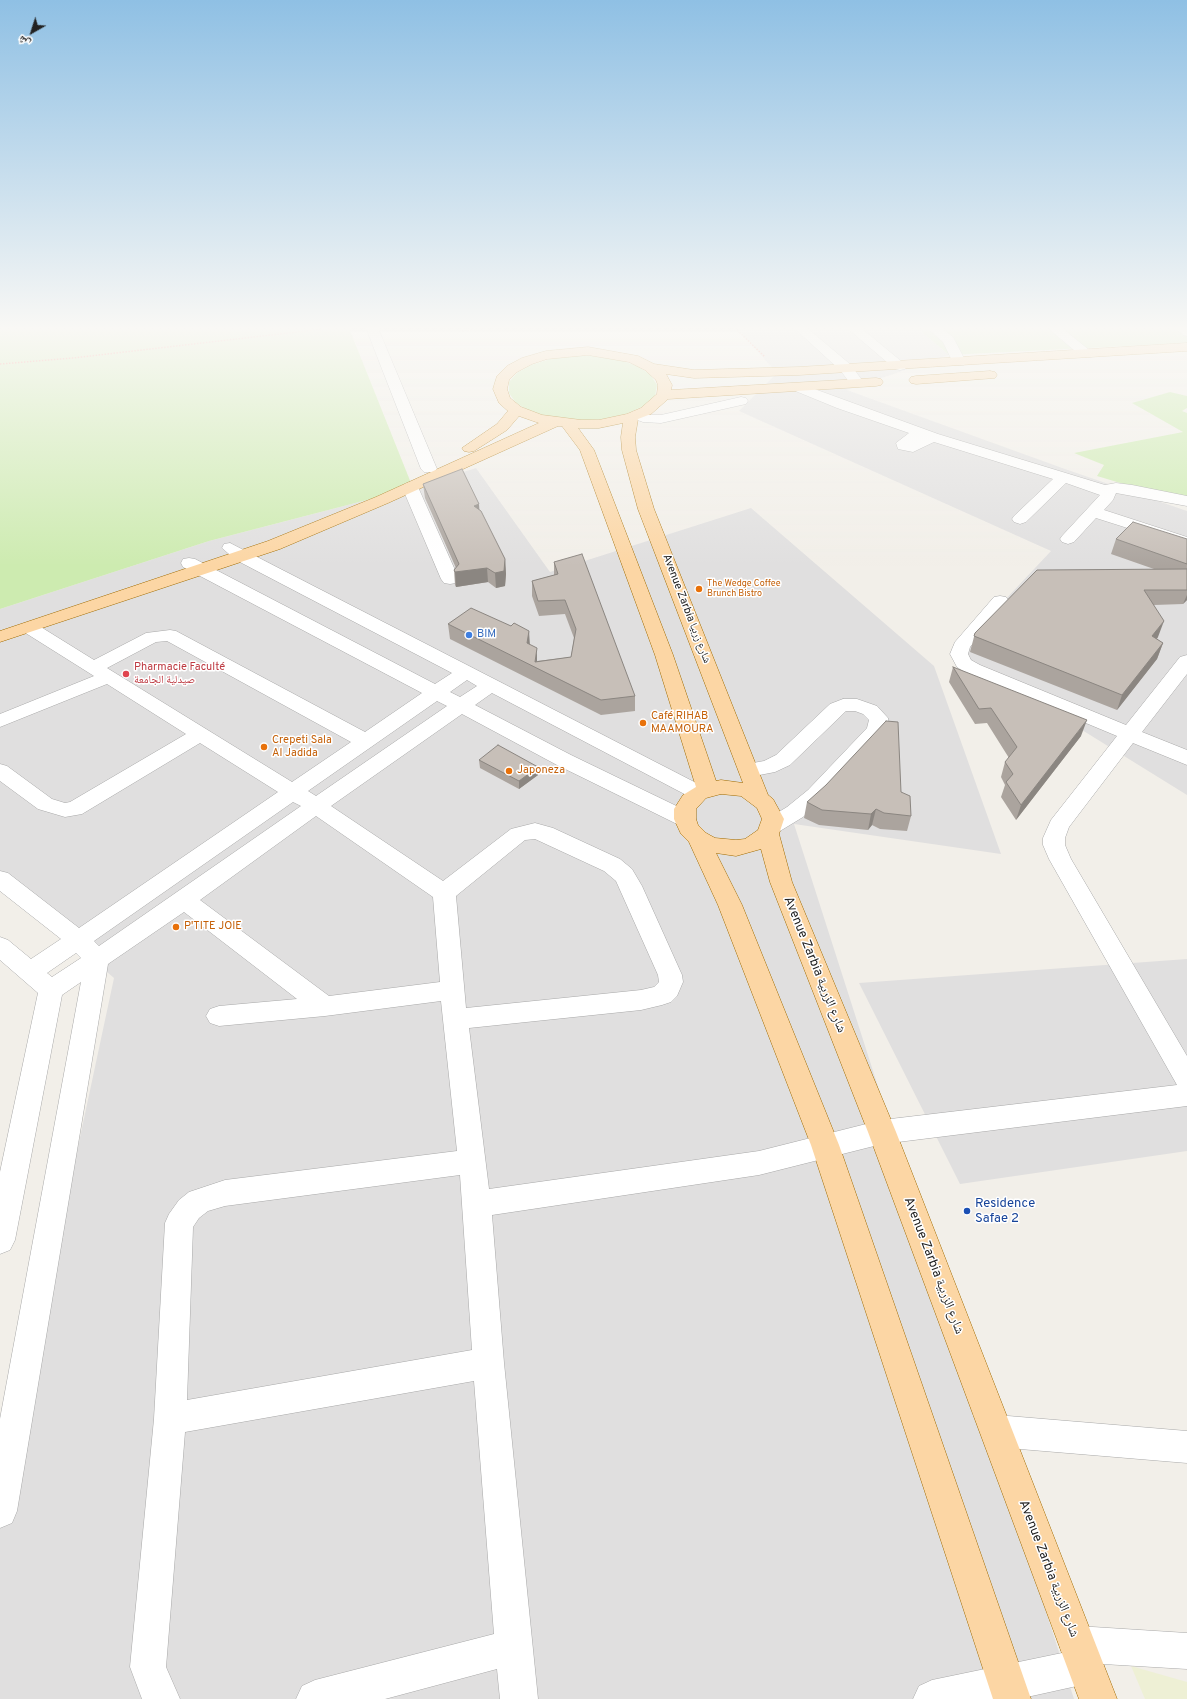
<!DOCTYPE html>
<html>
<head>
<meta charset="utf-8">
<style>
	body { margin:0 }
	#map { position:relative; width:1187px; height:1699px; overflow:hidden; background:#f2efe9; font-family:Overpass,"Noto Naskh Arabic",sans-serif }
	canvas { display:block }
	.north { position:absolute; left:12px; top:12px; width:40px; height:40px; -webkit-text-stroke:3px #fff; paint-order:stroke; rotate:219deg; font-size:11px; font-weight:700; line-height:16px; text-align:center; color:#222 }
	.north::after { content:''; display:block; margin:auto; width:14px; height:18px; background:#222; clip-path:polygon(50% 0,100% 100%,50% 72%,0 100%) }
</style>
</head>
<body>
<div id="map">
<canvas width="1187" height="1699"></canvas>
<div class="north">ش</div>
</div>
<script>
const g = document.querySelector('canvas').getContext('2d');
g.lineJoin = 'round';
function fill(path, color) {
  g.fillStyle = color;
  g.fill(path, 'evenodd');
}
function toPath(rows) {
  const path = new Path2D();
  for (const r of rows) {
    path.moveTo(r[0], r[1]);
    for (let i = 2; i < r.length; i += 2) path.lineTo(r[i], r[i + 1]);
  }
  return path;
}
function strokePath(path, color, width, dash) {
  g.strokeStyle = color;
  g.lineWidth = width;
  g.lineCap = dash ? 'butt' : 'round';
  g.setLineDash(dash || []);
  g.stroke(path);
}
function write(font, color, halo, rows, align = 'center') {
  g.font = font + ' Overpass,"Noto Naskh Arabic",sans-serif';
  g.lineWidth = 3;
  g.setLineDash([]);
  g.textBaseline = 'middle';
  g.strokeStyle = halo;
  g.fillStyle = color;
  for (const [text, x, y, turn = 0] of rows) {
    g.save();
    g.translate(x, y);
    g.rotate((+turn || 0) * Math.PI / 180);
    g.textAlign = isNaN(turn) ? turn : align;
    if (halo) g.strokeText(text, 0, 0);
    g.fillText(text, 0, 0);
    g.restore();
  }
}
fill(toPath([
	[736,328,917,328,949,355,847,390,1065,469,1187,511,1187,795,956,652,1051,551,739,411,777,373],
	[476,468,550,572,751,508,934,666,1001,854,794,824,1074,1699,0,1699,0,1512,114,978,0,881,0,609,209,541,413,488],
	[1187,959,1187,1151,960,1184,859,983]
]), '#e0dfdf');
fill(toPath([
	[1131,1666,1187,1682,1187,1699,1145,1699]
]), '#eef0d5');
fill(toPath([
	[0,328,349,328,413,488,209,541,0,609],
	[917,328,1187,328,1187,343,949,355],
	[571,356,594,356,617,359,637,366,650,374,657,385,655,396,644,406,626,414,603,419,577,421,551,418,531,412,516,403,509,393,509,382,517,373,531,365,550,359],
	[1170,392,1187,396,1187,408,1182,411,1187,413,1187,503,1097,476,1104,465,1074,453,1183,432,1132,403]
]), '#cdebb0');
const minor = toPath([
	[366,328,378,328,437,469,434,472,424,472,421,469,366,328],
	[794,328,807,328,851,365,864,383,862,386,852,386,841,371,794,328],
	[847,328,861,328,907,366,905,369,900,370,895,369,847,328],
	[927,328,941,328,953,337,966,362,964,365,954,365,943,342,927,328],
	[1048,328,1062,328,1094,354,1092,357,1082,357,1048,328],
	[1175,328,1187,328,1187,336,1183,335,1175,328],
	[798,383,938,434,1105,485,1116,483,1132,485,1187,496,1187,506,1116,493,1113,500,1104,510,1187,537,1187,547,1096,518,1074,542,1068,544,1062,542,1060,539,1062,536,1100,495,1066,483,1026,522,1020,524,1014,522,1012,519,1014,516,1053,479,934,442,913,452,898,449,896,443,909,433,837,408,793,390,791,387,793,384,798,383],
	[741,397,746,398,748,401,746,404,661,423,643,422,632,418,630,415,632,412,637,411,650,415,661,415,741,397],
	[410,482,415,484,418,487,459,579,456,583,450,584,444,583,441,579,402,487,405,484,410,482],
	[230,543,706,788,709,793,706,798,699,800,692,798,492,693,475,705,571,755,693,814,696,819,693,824,685,826,677,824,557,765,462,714,331,806,443,881,511,829,535,823,553,828,620,859,632,869,642,886,682,975,683,982,677,996,671,1002,662,1005,641,1010,469,1028,489,1189,759,1151,882,1120,1177,1085,1049,859,1043,845,1043,838,1051,820,1117,736,966,673,957,667,950,654,955,642,994,597,1000,596,1006,597,1009,601,1006,605,970,647,968,654,971,660,980,665,1126,725,1180,657,1187,655,1187,674,1142,732,1187,750,1187,765,1133,743,1069,827,1065,838,1065,845,1071,859,1187,1056,1187,1106,882,1144,759,1175,492,1215,504,1363,538,1699,500,1699,497,1669,385,1699,296,1699,302,1686,315,1680,494,1634,474,1381,185,1432,166,1667,180,1699,142,1699,130,1667,154,1419,165,1223,169,1214,179,1200,189,1192,225,1180,457,1151,441,1001,325,1016,219,1026,210,1023,206,1016,210,1009,219,1006,297,999,184,912,108,964,17,1511,12,1523,0,1528,0,1419,81,982,62,995,15,1240,10,1250,0,1254,0,1172,38,993,0,960,0,937,8,940,31,959,61,939,0,891,0,871,8,873,79,928,278,792,200,743,82,814,65,817,38,809,0,781,0,764,7,766,52,799,65,803,70,802,186,734,107,684,0,727,0,714,94,676,24,632,21,628,24,624,30,623,36,624,94,660,146,633,170,630,176,631,365,732,422,693,183,567,181,563,183,559,189,558,195,559,435,684,452,673,236,560,222,548,224,544,230,543],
	[167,641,351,742,292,782,107,668,156,642,167,641],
	[467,680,477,686,460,697,450,692,467,680],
	[437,701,447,706,316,796,308,791,437,701],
	[293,802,301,806,99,946,94,941,293,802],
	[316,816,433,897,440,982,329,996,200,900,316,816],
	[535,839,604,871,616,881,658,975,659,982,654,987,641,990,466,1008,456,896,525,840,535,839],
	[76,953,81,958,52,977,47,973,76,953],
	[460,1175,472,1350,187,1400,193,1227,199,1218,208,1211,225,1206,460,1175],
	[843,699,857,699,877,706,888,718,889,723,885,731,822,800,803,817,780,831,772,833,764,831,761,826,764,821,787,807,808,790,867,728,869,720,863,714,855,711,846,711,790,765,775,772,749,777,742,775,739,770,742,765,764,761,776,755,830,704,843,699],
	[996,1415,1187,1431,1187,1463,996,1447,985,1442,980,1431,985,1420,996,1415],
	[1077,1626,1187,1633,1187,1669,1103,1664,1104,1666,1099,1679,1086,1684,1018,1699,913,1699,919,1686,932,1680,1062,1653,1059,1644,1064,1631,1077,1626]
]);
const major = toPath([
	[1187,343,1187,351,799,375,694,378,666,374,672,385,671,390,876,378,881,379,883,382,881,385,876,386,668,399,651,414,638,419,635,437,636,450,654,509,768,795,773,799,784,819,779,834,792,882,896,1132,1117,1699,1079,1699,868,1132,770,882,761,849,736,856,716,853,742,905,839,1145,1031,1699,993,1699,811,1145,718,905,689,842,681,834,674,819,674,809,683,795,696,787,655,655,580,450,562,426,558,426,388,503,280,549,0,642,0,631,268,541,376,497,539,423,519,416,507,430,474,451,469,452,464,451,462,448,497,424,508,411,499,403,493,389,497,376,507,366,522,358,546,351,588,347,638,356,654,364,694,370,799,367,1187,343],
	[588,355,629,362,645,370,656,380,658,385,657,394,641,408,627,414,599,420,581,420,542,415,521,407,510,398,507,389,509,380,517,372,532,364,547,359,588,355],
	[623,423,621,437,622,450,638,509,743,783,721,780,716,781,673,655,594,450,578,428,599,428,623,423],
	[721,794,741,796,757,808,762,819,758,830,745,839,736,840,715,838,706,833,698,825,696,819,696,809,706,798,721,794],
	[990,371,995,372,997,375,995,378,916,384,911,383,909,380,911,377,916,376,990,371]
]);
strokePath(minor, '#a9a9a9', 1);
strokePath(major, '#a06b00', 1);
strokePath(toPath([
	[735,328,765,357],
	[462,331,483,328],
	[0,364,73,358,331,328]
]), '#fa8072', 1.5, [1.5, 1.5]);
fill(minor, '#fff');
fill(major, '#fcd6a4');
fill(toPath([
	[423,484,479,510,505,559,506,574,505,586,496,588,488,582,456,587,455,585,454,570,456,568,425,498],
	[1116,539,1187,539,1187,600,1183,604,1154,605,1158,637,1157,639,1163,643,1157,659,1117,710,970,652,975,633,1154,569,1111,554],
	[554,562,635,696,635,711,601,715,450,639,448,624,511,626,529,631,529,644,537,661,571,657,574,638,565,614,539,616,532,596,532,581,554,575],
	[953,667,1081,736,1016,820,1001,797,1005,785,1001,777,1005,762,1009,758,987,723,975,724,949,682],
	[479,760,538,767,538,775,519,789,480,768],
	[901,792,911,816,907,831,880,829,872,825,868,830,819,825,804,818,807,802]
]), '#aba49e');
fill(toPath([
	[479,504,480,519,474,506],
	[505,559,506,574,505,586,496,588,495,573],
	[487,568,488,582,456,587,455,572],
	[1187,595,1187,600,1183,604],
	[1164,621,1158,637,1146,651,1152,636],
	[529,631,530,646,527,643],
	[1163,643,1157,659,1117,710,1122,695],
	[537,648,537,663,535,662],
	[1087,720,1081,736,1016,820,1021,805],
	[538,767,538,775,519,789,519,781],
	[876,809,872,825,868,830,871,814]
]), '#8b8681');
const building = toPath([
	[462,469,479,504,474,506,481,511,505,559,504,571,495,573,487,568,455,572,454,570,459,564,423,484,462,469],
	[1133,522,1187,539,1187,564,1116,539,1133,522],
	[582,554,635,696,601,700,448,624,471,608,511,626,514,623,529,631,527,643,537,648,535,662,571,657,576,629,565,600,538,601,532,581,558,574,554,562,582,554],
	[1187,569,1187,590,1144,590,1164,621,1152,636,1163,643,1122,695,974,636,975,633,1037,570,1187,569],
	[953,667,1087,720,1021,805,1006,782,1013,774,1005,762,1017,747,991,708,979,709,953,667],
	[886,721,898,722,901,792,910,796,911,816,884,813,876,809,871,814,822,810,807,802,826,785,886,721],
	[498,745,538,767,519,781,479,760,498,745]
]);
fill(building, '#c7bfb8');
strokePath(building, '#8b8681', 1);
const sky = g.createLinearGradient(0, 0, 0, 566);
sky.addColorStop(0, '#8fc0e4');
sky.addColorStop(0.58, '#f9f8f5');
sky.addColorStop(1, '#f9f8f500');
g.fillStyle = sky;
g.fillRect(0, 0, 1187, 566);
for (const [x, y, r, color] of [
	[699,589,4,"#e8710a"],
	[469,635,4,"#3f7fe0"],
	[126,674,4,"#e0444e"],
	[643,723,4,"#e8710a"],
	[264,747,4,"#e8710a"],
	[509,771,4,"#e8710a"],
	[176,927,4,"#e8710a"],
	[967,1211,4,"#1a4fb4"]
]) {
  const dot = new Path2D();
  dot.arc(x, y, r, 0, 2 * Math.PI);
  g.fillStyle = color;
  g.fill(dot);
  strokePath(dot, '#fff', 1.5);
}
write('9px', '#c56008', '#fff', [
	["The Wedge Coffee",707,584],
	["Brunch Bistro",707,594]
], 'left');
write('11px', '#222', '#fff', [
	["Avenue Zarbia شارع زربيا",686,609,69]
]);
write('11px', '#366cbe', '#fff', [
	["BIM",477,635]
], 'left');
write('11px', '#be3a42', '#fff', [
	["Pharmacie Faculté",134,668],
	["صيدلية الجامعة",134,681]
], 'left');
write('11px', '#c56008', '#fff', [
	["Café RIHAB",651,717],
	["MAAMOURA",651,730],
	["Crepeti Sala",272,741],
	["Al Jadida",272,754],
	["Japoneza",517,771],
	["P'TITE JOIE",184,927]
], 'left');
write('13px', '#222', '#fff', [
	["Avenue Zarbia شارع الزربية",814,965,68],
	["Avenue Zarbia شارع الزربية",933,1266,69],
	["Avenue Zarbia شارع الزربية",1048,1569,69]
]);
write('13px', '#164399', '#fff', [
	["Residence",975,1204],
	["Safae 2",975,1219]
], 'left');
</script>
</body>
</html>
